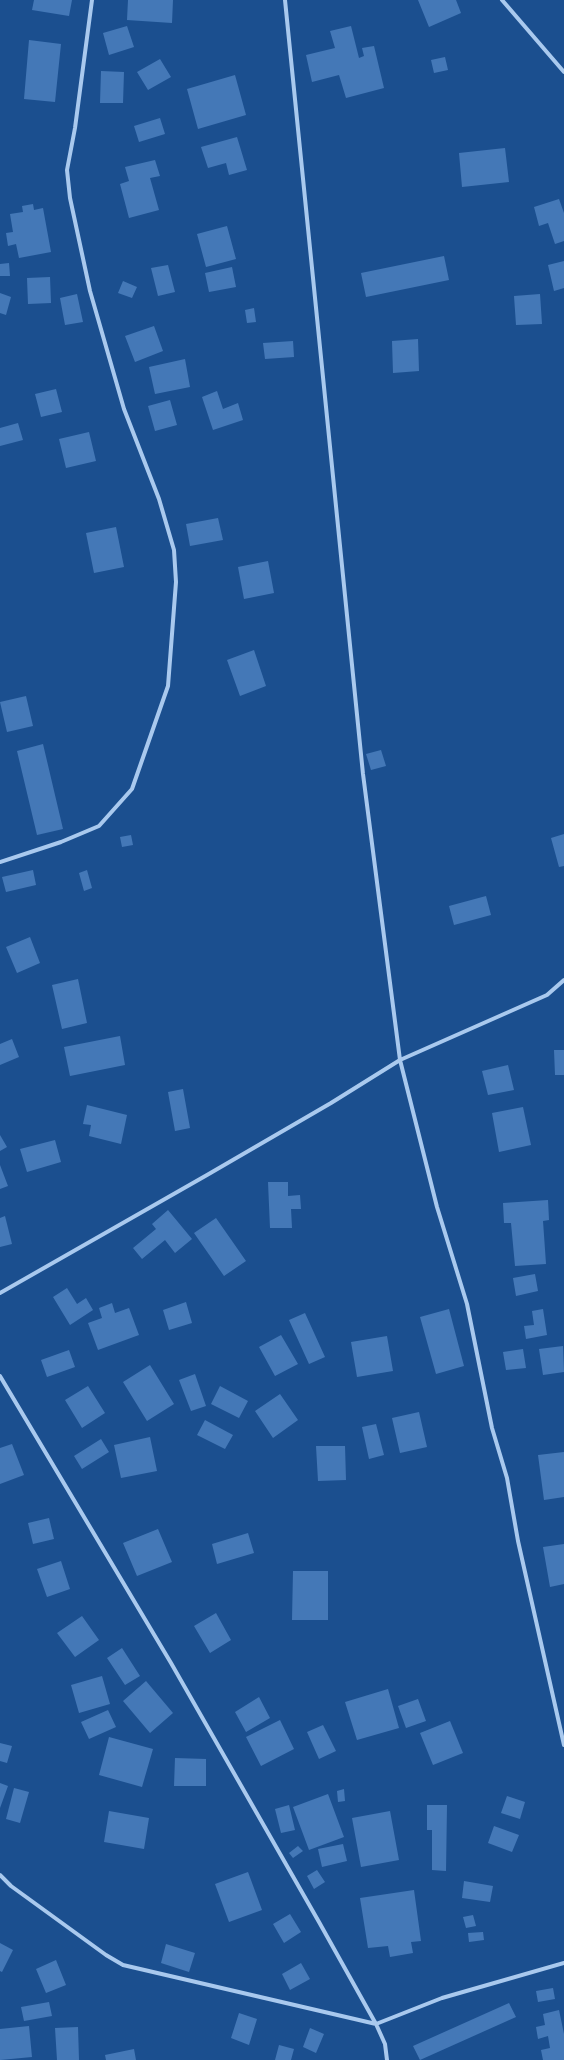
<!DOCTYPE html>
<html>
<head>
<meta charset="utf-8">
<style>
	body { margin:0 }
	canvas { display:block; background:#1b4f8f }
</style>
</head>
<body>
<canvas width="564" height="2060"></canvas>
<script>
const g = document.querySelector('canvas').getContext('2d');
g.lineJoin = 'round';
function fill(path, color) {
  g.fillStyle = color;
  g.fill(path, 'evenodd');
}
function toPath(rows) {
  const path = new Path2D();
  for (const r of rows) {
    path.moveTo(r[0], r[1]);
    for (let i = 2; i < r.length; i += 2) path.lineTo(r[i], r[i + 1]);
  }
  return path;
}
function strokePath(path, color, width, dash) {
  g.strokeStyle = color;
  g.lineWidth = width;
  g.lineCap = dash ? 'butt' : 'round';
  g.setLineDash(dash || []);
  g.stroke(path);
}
fill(toPath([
	[34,0,72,0,69,16,32,10],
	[128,0,173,0,172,23,127,20],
	[418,0,456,0,461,13,429,27],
	[127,26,134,47,109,55,103,33],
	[351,26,359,58,364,56,362,48,374,46,384,88,346,98,339,75,312,82,306,55,335,48,330,31],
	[29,40,61,44,55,102,24,99],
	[445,57,448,70,434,73,431,60],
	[160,59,171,77,148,90,137,72],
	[101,71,124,72,123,103,100,103],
	[235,75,246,115,198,129,187,89],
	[160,118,165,134,139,142,134,126],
	[237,137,247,170,229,175,226,163,208,168,201,147],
	[505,148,509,182,462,187,459,153],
	[155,160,160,176,150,178,159,210,129,218,120,184,129,181,125,167],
	[559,199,564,213,564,241,555,244,548,223,539,226,534,207],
	[33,204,34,210,43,208,51,252,19,258,16,244,8,246,6,233,13,232,10,214,23,212,22,206],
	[227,226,236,259,206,267,197,234],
	[444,256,449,280,366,297,361,273],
	[564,261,564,288,554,291,548,265],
	[9,263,10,276,0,276,0,264],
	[168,265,175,292,158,296,151,268],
	[232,267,236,287,209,292,205,273],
	[50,277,51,303,28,304,27,278],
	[123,281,137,287,132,298,118,293],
	[0,293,11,297,6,315,0,313],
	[77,294,83,322,65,325,60,298],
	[540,294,542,324,516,325,514,296],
	[254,308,256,322,247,323,245,310],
	[154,326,163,351,135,362,125,336],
	[418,339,419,371,393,373,392,341],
	[293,341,294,357,265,359,263,343],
	[185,359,190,387,155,394,149,367],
	[56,389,62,412,41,417,35,394],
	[217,391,223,409,238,403,243,420,213,430,202,397],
	[170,400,177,425,155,431,148,406],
	[18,423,23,440,0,446,0,428],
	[89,432,96,461,66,468,59,439],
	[218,518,223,540,190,546,186,524],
	[116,527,124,567,94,573,86,533],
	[268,561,274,593,244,599,238,567],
	[254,650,266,686,240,696,227,660],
	[26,696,33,726,7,732,0,702],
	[43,744,63,829,37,835,17,751],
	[381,750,386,766,371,770,366,754],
	[564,834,564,866,559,867,551,838],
	[131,835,133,845,122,847,120,837],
	[33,870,36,885,6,892,2,877],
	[87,870,92,888,84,891,79,873],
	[486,896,491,915,454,925,449,906],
	[30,937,40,963,17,973,6,947],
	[78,979,87,1023,62,1029,52,985],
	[120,1036,125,1065,70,1076,64,1047],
	[12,1039,19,1057,0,1065,0,1044],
	[554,1050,564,1050,564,1075,555,1075],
	[508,1065,514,1090,488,1095,482,1071],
	[183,1089,190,1128,175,1131,168,1092],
	[87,1105,127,1115,121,1144,89,1136,91,1125,83,1124],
	[523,1107,531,1145,499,1152,492,1113],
	[0,1135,7,1147,0,1151],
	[55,1140,61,1162,27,1172,20,1149],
	[0,1165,8,1186,0,1189],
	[268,1182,288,1182,288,1196,300,1195,301,1209,291,1209,292,1228,270,1228],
	[548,1200,549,1220,543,1221,546,1264,515,1266,511,1223,504,1223,503,1203],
	[168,1210,192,1239,175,1253,165,1240,142,1259,133,1248,156,1229,152,1224],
	[5,1216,12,1244,0,1247,0,1218],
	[216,1218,246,1261,224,1276,194,1233],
	[535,1274,538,1291,516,1296,513,1278],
	[67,1288,77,1304,86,1298,93,1310,70,1325,53,1297],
	[186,1302,192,1323,169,1330,163,1310],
	[112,1303,115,1313,129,1308,139,1335,98,1350,88,1323,102,1318,99,1308],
	[449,1309,464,1366,436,1374,420,1317],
	[543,1309,547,1335,526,1339,524,1326,534,1325,532,1311],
	[305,1313,325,1357,309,1364,289,1320],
	[281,1335,298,1364,275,1376,259,1347],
	[387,1336,393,1371,357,1377,351,1342],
	[563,1346,564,1372,543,1375,539,1349],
	[523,1349,526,1368,506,1370,503,1352],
	[69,1350,75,1367,47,1377,41,1360],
	[150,1365,174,1404,147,1421,123,1382],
	[195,1374,206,1406,191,1411,179,1380],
	[88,1386,105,1413,82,1428,65,1400],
	[220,1386,248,1401,239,1418,211,1404],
	[280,1394,298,1420,273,1438,255,1411],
	[419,1412,427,1447,400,1453,392,1418],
	[205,1420,233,1435,225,1449,197,1435],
	[376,1424,384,1455,369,1459,362,1427],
	[150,1437,157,1471,121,1478,114,1445],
	[101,1439,109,1452,82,1469,74,1456],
	[12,1444,24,1475,0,1484,0,1448],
	[316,1446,345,1446,346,1480,318,1481],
	[564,1452,564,1497,544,1500,538,1455],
	[49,1518,54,1539,33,1544,28,1523],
	[158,1529,172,1562,137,1576,123,1543],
	[248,1533,254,1553,217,1564,212,1544],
	[564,1544,564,1584,550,1587,543,1547],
	[61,1561,70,1589,47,1597,37,1569],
	[293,1571,328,1571,328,1620,292,1620],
	[216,1613,231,1640,210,1653,194,1626],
	[82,1616,99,1640,75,1657,57,1633],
	[122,1648,140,1676,125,1685,107,1658],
	[102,1676,110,1704,79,1713,71,1685],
	[146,1681,173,1713,150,1733,123,1701],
	[388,1689,399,1728,357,1740,345,1702],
	[259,1697,270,1718,246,1732,235,1712],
	[418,1699,426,1721,406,1728,398,1706],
	[108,1710,116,1727,89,1739,81,1722],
	[280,1720,294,1749,261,1766,246,1737],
	[450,1721,463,1753,433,1765,420,1733],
	[323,1725,336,1751,319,1759,307,1732],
	[109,1737,153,1749,142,1787,99,1775],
	[0,1743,12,1746,7,1763,0,1761],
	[175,1758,206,1759,206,1786,174,1786],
	[0,1783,8,1786,0,1808],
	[14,1788,29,1792,20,1823,6,1819],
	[344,1789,345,1801,338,1802,337,1791],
	[328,1794,344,1837,309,1850,293,1807],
	[507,1796,525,1802,520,1819,501,1813],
	[289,1805,295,1830,281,1833,275,1809],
	[427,1805,447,1805,446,1871,432,1870,432,1830,427,1830],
	[109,1811,149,1818,144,1849,104,1842],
	[390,1811,399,1860,361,1867,352,1818],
	[494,1826,519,1835,512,1852,488,1843],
	[343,1844,347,1861,322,1867,318,1849],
	[298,1846,303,1851,293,1858,289,1853],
	[317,1870,325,1882,314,1889,307,1876],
	[248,1872,262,1910,229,1922,215,1884],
	[464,1881,493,1886,490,1902,462,1898],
	[414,1890,421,1941,411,1942,413,1953,390,1957,388,1946,368,1948,360,1898],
	[290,1914,301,1932,284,1943,273,1924],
	[473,1915,476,1926,466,1928,463,1917],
	[483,1932,484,1940,469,1942,468,1933],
	[0,1943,13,1950,2,1972,0,1971],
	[166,1944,195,1953,189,1972,161,1963],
	[56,1960,66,1985,46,1993,36,1969],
	[301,1963,310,1979,290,1990,282,1974],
	[553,1988,555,1999,538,2002,536,1991],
	[49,2002,52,2016,24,2021,21,2007],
	[509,2003,516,2017,420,2060,413,2046],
	[559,2010,564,2034,564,2060,543,2060,541,2050,550,2048,548,2036,538,2039,536,2027,545,2025,543,2014],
	[239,2013,257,2019,249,2045,231,2038],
	[29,2026,32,2057,0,2060,0,2029],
	[78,2027,79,2060,57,2060,55,2028],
	[310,2028,324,2034,316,2053,303,2047],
	[279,2045,294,2049,291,2060,275,2060],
	[134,2049,136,2060,106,2060,105,2055]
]), '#4478b7');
strokePath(toPath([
	[285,0,363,774,400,1060,437,1207,467,1304,492,1428,507,1478,518,1541,564,1745],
	[502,0,564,72],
	[0,862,61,842,99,826,132,789,168,686,176,582,174,550,159,499,124,409,90,291,70,198,67,170,75,128,92,0],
	[0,1293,207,1175,331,1103,400,1060,547,995,564,980],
	[0,1376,171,1663,319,1922,376,2024,385,2044,387,2060],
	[0,1875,11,1886,106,1955,123,1965,376,2024,442,1998,564,1963]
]), '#a9c9ee', 4);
</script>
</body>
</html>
